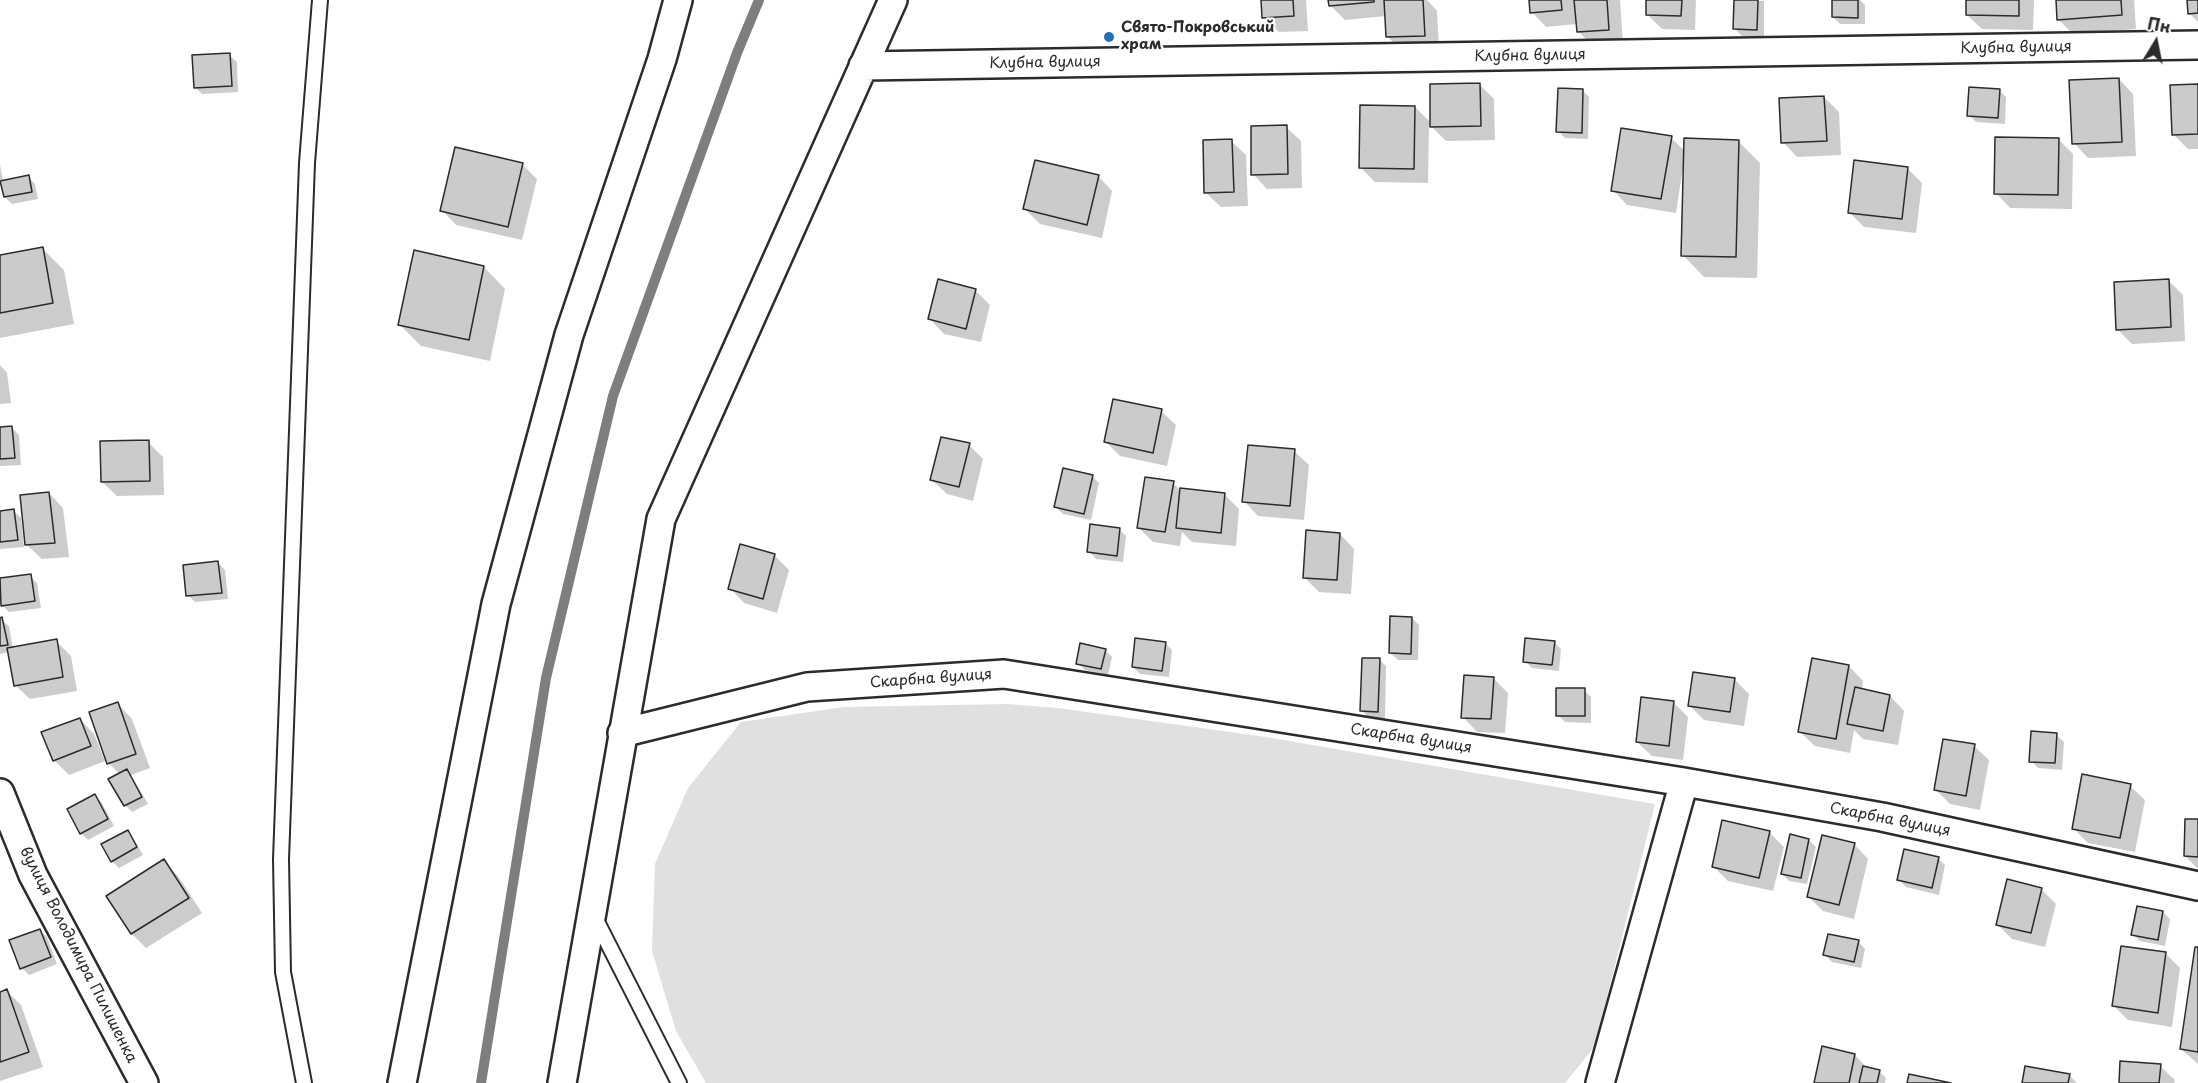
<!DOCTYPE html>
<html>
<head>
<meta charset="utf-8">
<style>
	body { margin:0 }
	#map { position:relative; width:2198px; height:1083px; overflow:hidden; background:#fff; font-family:"Playpen Sans",sans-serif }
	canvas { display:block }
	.north { position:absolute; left:2126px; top:12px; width:60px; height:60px; -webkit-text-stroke:4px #fff; paint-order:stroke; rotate:10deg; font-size:16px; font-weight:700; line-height:24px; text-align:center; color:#2b2b2b }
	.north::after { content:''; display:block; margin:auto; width:21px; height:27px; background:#2b2b2b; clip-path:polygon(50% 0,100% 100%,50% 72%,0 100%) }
</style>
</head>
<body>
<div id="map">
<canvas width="2198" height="1083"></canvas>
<div class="north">Пн</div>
</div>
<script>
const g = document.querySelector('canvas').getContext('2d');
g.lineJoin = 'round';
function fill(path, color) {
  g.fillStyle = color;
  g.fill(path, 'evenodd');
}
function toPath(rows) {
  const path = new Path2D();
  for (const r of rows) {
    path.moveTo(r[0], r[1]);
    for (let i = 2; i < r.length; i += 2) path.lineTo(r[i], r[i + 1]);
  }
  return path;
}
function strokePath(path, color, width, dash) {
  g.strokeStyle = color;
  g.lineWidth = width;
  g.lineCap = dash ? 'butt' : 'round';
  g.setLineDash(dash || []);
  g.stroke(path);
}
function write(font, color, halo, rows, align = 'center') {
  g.font = font + ' "Playpen Sans",sans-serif';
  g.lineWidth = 4.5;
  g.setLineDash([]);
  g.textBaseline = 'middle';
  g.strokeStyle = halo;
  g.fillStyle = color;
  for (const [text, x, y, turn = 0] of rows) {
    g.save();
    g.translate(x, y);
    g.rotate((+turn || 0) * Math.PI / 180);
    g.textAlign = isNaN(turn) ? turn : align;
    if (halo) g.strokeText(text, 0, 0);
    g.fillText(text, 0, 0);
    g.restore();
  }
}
fill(toPath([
	[1007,704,1058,708,1266,737,1655,804,1595,1046,1565,1083,706,1083,676,1031,652,951,655,864,688,788,741,722,844,707]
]), '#e0e0e0');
fill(toPath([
	[1263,0,1306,0,1308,31,1279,32,1264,18],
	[1330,0,1427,0,1437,11,1439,50,1402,51,1387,36,1386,16,1345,20,1330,5],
	[1530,0,1620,0,1623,44,1593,46,1578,31,1577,24,1546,27,1532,12],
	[1647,0,1696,0,1695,30,1662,29,1647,14],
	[1736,0,1764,1,1764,36,1742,36,1735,29],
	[1833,0,1860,0,1865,5,1865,24,1840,24,1833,17],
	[1968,0,2034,0,2033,30,1982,29,1967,15],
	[2057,0,2134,0,2136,29,2073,34,2058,19],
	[2188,0,2198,0,2198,22,2190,14],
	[229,55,237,62,238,92,202,94,195,87],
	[2119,79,2133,94,2136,156,2088,158,2074,143],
	[1480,85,1494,99,1495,140,1446,141,1429,124,1428,183,1375,182,1360,167,1415,107,1432,124],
	[2198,86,2198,149,2188,149,2173,134],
	[1582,90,1589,97,1588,139,1565,138,1558,131],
	[1999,90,2006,97,2005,124,1976,122,1969,115],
	[1824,97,1839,112,1841,155,1797,157,1783,142],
	[1286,127,1301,141,1302,188,1267,189,1253,174],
	[1671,138,1686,152,1739,142,1760,163,1757,278,1704,277,1683,255,1685,168,1683,167,1676,213,1627,205,1613,190],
	[2059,140,2073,154,2072,209,2010,208,1996,193],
	[1231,141,1246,155,1248,206,1221,207,1206,193],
	[0,164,3,182,28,177,35,184,38,199,12,204,5,197,2,182,0,182],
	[522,164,537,179,522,240,456,225,442,210],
	[1907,168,1922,183,1916,233,1864,227,1849,212],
	[1098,176,1112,191,1102,238,1040,224,1025,209],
	[43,249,64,270,74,324,0,338,0,257],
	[484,267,505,289,490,361,421,346,399,324],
	[2168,280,2183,295,2185,341,2132,344,2117,329],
	[975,290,990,305,981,342,944,334,930,319],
	[0,365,7,373,11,403,0,404],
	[1161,411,1176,425,1167,466,1120,456,1106,442],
	[12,428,19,435,21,465,0,466,0,429],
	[148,442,163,457,164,495,117,496,102,482],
	[969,445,983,459,973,501,947,494,932,480],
	[1294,451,1309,465,1304,520,1258,516,1244,501],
	[1092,476,1099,483,1091,520,1063,514,1056,507],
	[1173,483,1180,490,1225,495,1239,509,1236,546,1192,542,1182,532,1180,546,1153,542,1138,527],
	[49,493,63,508,69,557,42,559,27,545],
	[14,511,21,518,24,547,0,549,0,512],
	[1119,529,1126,536,1123,562,1096,559,1089,551],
	[1340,534,1354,549,1351,594,1319,592,1304,577],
	[741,546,775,556,789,570,777,613,744,603,730,588],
	[218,563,225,570,228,599,195,602,188,595],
	[30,576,37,583,41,608,9,612,2,605,0,580],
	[1412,618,1419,625,1418,660,1398,660,1390,653],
	[0,619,9,626,13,649,56,641,71,656,77,691,30,699,15,685,9,652,0,654],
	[1554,642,1561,649,1559,671,1532,668,1525,661],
	[1165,643,1172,650,1169,677,1140,674,1133,667],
	[1105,650,1112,657,1108,675,1085,670,1078,663],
	[1379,659,1386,666,1385,718,1369,718,1362,711],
	[1849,666,1863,681,1862,690,1890,696,1904,711,1898,745,1863,739,1854,730,1850,753,1815,746,1800,732],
	[1493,678,1508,693,1505,733,1477,732,1463,717],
	[1734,679,1749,694,1744,726,1704,720,1690,706],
	[1584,690,1591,697,1591,723,1565,722,1558,715],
	[1673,702,1688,717,1683,760,1652,756,1637,742],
	[118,704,132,719,150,768,131,775,148,804,132,812,125,805,120,775,109,763],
	[80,719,94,734,105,761,69,775,54,760],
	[2056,735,2064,742,2062,770,2038,768,2031,761],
	[1974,746,1989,760,1980,810,1950,804,1936,790],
	[2130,786,2145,800,2135,852,2088,843,2073,828],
	[95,796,102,803,114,826,88,840,81,833],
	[2198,821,2198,869,2185,856],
	[127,832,134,839,143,855,119,868,112,861],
	[1769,832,1784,847,1773,891,1728,881,1713,866],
	[1809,840,1816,847,1807,884,1789,881,1782,874],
	[1854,844,1868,859,1854,919,1823,911,1808,896],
	[1938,858,1945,865,1939,895,1906,887,1899,880],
	[163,861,178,876,202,913,146,948,132,934,108,897],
	[2041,889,2056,904,2045,947,2012,939,1997,924],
	[2163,912,2170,919,2165,946,2140,941,2133,934],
	[40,930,47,937,57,964,29,975,22,968],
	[1858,941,1865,949,1861,968,1832,962,1825,955],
	[2198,949,2198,1064,2181,1049],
	[2166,954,2180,968,2172,1027,2128,1020,2114,1006],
	[7,991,21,1005,43,1067,0,1081,0,993],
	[1855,1055,1868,1069,1879,1071,1886,1078,1885,1083,1815,1083],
	[2160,1066,2175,1080,2174,1083,2120,1083],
	[2069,1075,2077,1083,2024,1083]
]), '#0003');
strokePath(toPath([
	[481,1083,546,678,613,396,737,53,759,0]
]), '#7e7e7e', 10);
const building = toPath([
	[1261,0,1293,0,1294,16,1262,18,1261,0],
	[1328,0,1374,0,1374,2,1329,6,1328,0],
	[1384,0,1423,0,1425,36,1386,37,1384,0],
	[1529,0,1561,0,1562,10,1530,13,1529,0],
	[1574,0,1607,0,1609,30,1577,32,1574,0],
	[1646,0,1682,0,1681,16,1646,15,1646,0],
	[1734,0,1758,0,1757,30,1733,29,1734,0],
	[1832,0,1858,0,1858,18,1832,17,1832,0],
	[1966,0,2019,0,2019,16,1966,15,1966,0],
	[2056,0,2121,0,2122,15,2057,20,2056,0],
	[2187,0,2198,0,2198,13,2188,14,2187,0],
	[230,53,232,86,194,88,192,55,230,53],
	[2119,78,2122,142,2072,144,2069,80,2119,78],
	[1480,83,1481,126,1430,127,1430,84,1480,83],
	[2198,84,2198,134,2172,135,2170,85,2198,84],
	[1969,87,2000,89,1998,118,1967,116,1969,87],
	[1558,88,1583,89,1582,133,1556,132,1558,88],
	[1824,96,1827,141,1781,143,1779,98,1824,96],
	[1360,105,1415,106,1414,169,1359,168,1360,105],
	[1287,125,1288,174,1251,175,1251,126,1287,125],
	[1621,128,1672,136,1661,199,1611,191,1621,128],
	[1995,137,2059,138,2058,195,1994,194,1995,137],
	[1684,138,1739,140,1736,257,1681,256,1684,138],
	[1232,139,1234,192,1204,193,1203,140,1232,139],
	[455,147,523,163,508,227,440,211,455,147],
	[1035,160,1099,175,1087,225,1023,209,1035,160],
	[1854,160,1908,167,1902,219,1848,213,1854,160],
	[29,175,32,192,4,197,0,181,29,175],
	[43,247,53,303,0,313,0,255,43,247],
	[414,250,484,266,469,340,398,325,414,250],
	[938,279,976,289,966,329,928,319,938,279],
	[2169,279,2171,327,2116,330,2114,282,2169,279],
	[1113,399,1162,409,1153,453,1104,442,1113,399],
	[12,426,15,458,0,459,0,427,12,426],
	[941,437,970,443,959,487,930,480,941,437],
	[149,440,150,481,101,482,100,441,149,440],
	[1248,445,1295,449,1290,506,1242,502,1248,445],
	[1063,468,1093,475,1084,514,1054,507,1063,468],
	[1145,477,1174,481,1165,532,1137,528,1145,477],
	[1180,488,1225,493,1221,533,1176,528,1180,488],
	[49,492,55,543,25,545,20,495,49,492],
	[14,509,18,540,0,542,0,511,14,509],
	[1090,524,1120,528,1117,556,1087,552,1090,524],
	[1306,530,1340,533,1337,580,1303,578,1306,530],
	[740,544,775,554,763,599,728,589,740,544],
	[218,561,222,593,186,596,183,565,218,561],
	[31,574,35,601,1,606,0,578,31,574],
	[1390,616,1412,617,1411,654,1389,653,1390,616],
	[2,617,8,645,0,646,0,618,2,617],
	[1135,638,1166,642,1162,671,1132,667,1135,638],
	[1525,638,1555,641,1552,665,1523,662,1525,638],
	[57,639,63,677,14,686,7,648,57,639],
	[1080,643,1106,649,1101,669,1076,664,1080,643],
	[1362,658,1380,658,1378,712,1360,711,1362,658],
	[1812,658,1849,665,1836,739,1798,732,1812,658],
	[1693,672,1735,678,1730,712,1688,706,1693,672],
	[1464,675,1494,677,1491,719,1461,718,1464,675],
	[1855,687,1890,695,1883,731,1847,724,1855,687],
	[1556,688,1585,688,1585,716,1556,716,1556,688],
	[1641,697,1674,701,1669,746,1636,742,1641,697],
	[118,702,136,754,107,764,89,712,118,702],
	[80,718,91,746,53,761,41,732,80,718],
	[2031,731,2057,733,2055,763,2029,762,2031,731],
	[1943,739,1975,744,1966,796,1934,790,1943,739],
	[127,769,142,797,124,806,108,779,127,769],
	[2082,774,2131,784,2120,838,2072,829,2082,774],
	[95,794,108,819,80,834,67,809,95,794],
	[2185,819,2198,819,2198,857,2184,856,2185,819],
	[1722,820,1770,831,1759,878,1712,867,1722,820],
	[128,830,137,847,111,862,101,844,128,830],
	[1790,834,1809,839,1801,878,1781,874,1790,834],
	[1822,835,1855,843,1839,905,1807,897,1822,835],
	[1904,849,1939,857,1932,888,1897,880,1904,849],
	[164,859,189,898,131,934,106,896,164,859],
	[2007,879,2042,888,2031,933,1996,925,2007,879],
	[2137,906,2163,911,2158,940,2131,935,2137,906],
	[40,929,51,957,20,969,9,940,40,929],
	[1828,934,1859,940,1854,962,1823,955,1828,934],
	[2121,946,2166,952,2158,1013,2112,1006,2121,946],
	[2195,947,2198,947,2198,1052,2180,1049,2195,947],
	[7,989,29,1052,0,1062,0,992,7,989],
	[1822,1046,1855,1054,1849,1083,1814,1083,1822,1046],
	[2120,1061,2161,1064,2159,1083,2119,1083,2120,1061],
	[1863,1066,1880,1070,1877,1083,1859,1083,1863,1066],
	[2025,1066,2070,1074,2068,1083,2022,1083,2025,1066],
	[1909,1074,1951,1083,1907,1083,1909,1074]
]);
fill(building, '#cbcbcb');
strokePath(building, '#2b2b2b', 1.5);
const lane = toPath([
	[594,916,679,1083],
	[304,1083,283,972,281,859,307,163,320,0]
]);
const street = toPath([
	[863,66,2198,45],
	[622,733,807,687,1004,674,1684,782,1882,817,2198,886],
	[0,793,33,875,144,1083],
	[402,1083,496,604,569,335,662,59,678,0],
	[562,1083,661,519,893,0],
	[1600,1083,1684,782]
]);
strokePath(lane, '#2b2b2b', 18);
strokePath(street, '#2b2b2b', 32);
strokePath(lane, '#fff', 14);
strokePath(street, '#fff', 27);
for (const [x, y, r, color] of [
	[1109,37,6,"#1f6fb2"]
]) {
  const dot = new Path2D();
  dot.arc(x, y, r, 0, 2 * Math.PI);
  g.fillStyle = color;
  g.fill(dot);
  strokePath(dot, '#fff', 2);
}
write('bold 15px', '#2b2b2b', '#fff', [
	["Свято-Покровський",1121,28],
	["храм",1121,45]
], 'left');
write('15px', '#2b2b2b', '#fff', [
	["Клубна вулиця",2016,48,-1],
	["Клубна вулиця",1530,56,-1],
	["Клубна вулиця",1045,63,-1],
	["Скарбна вулиця",931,679,-4],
	["Скарбна вулиця",1411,739,9],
	["Скарбна вулиця",1890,820,11],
	["вулиця Володимира Пилишенка",78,955,63]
]);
</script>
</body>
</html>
